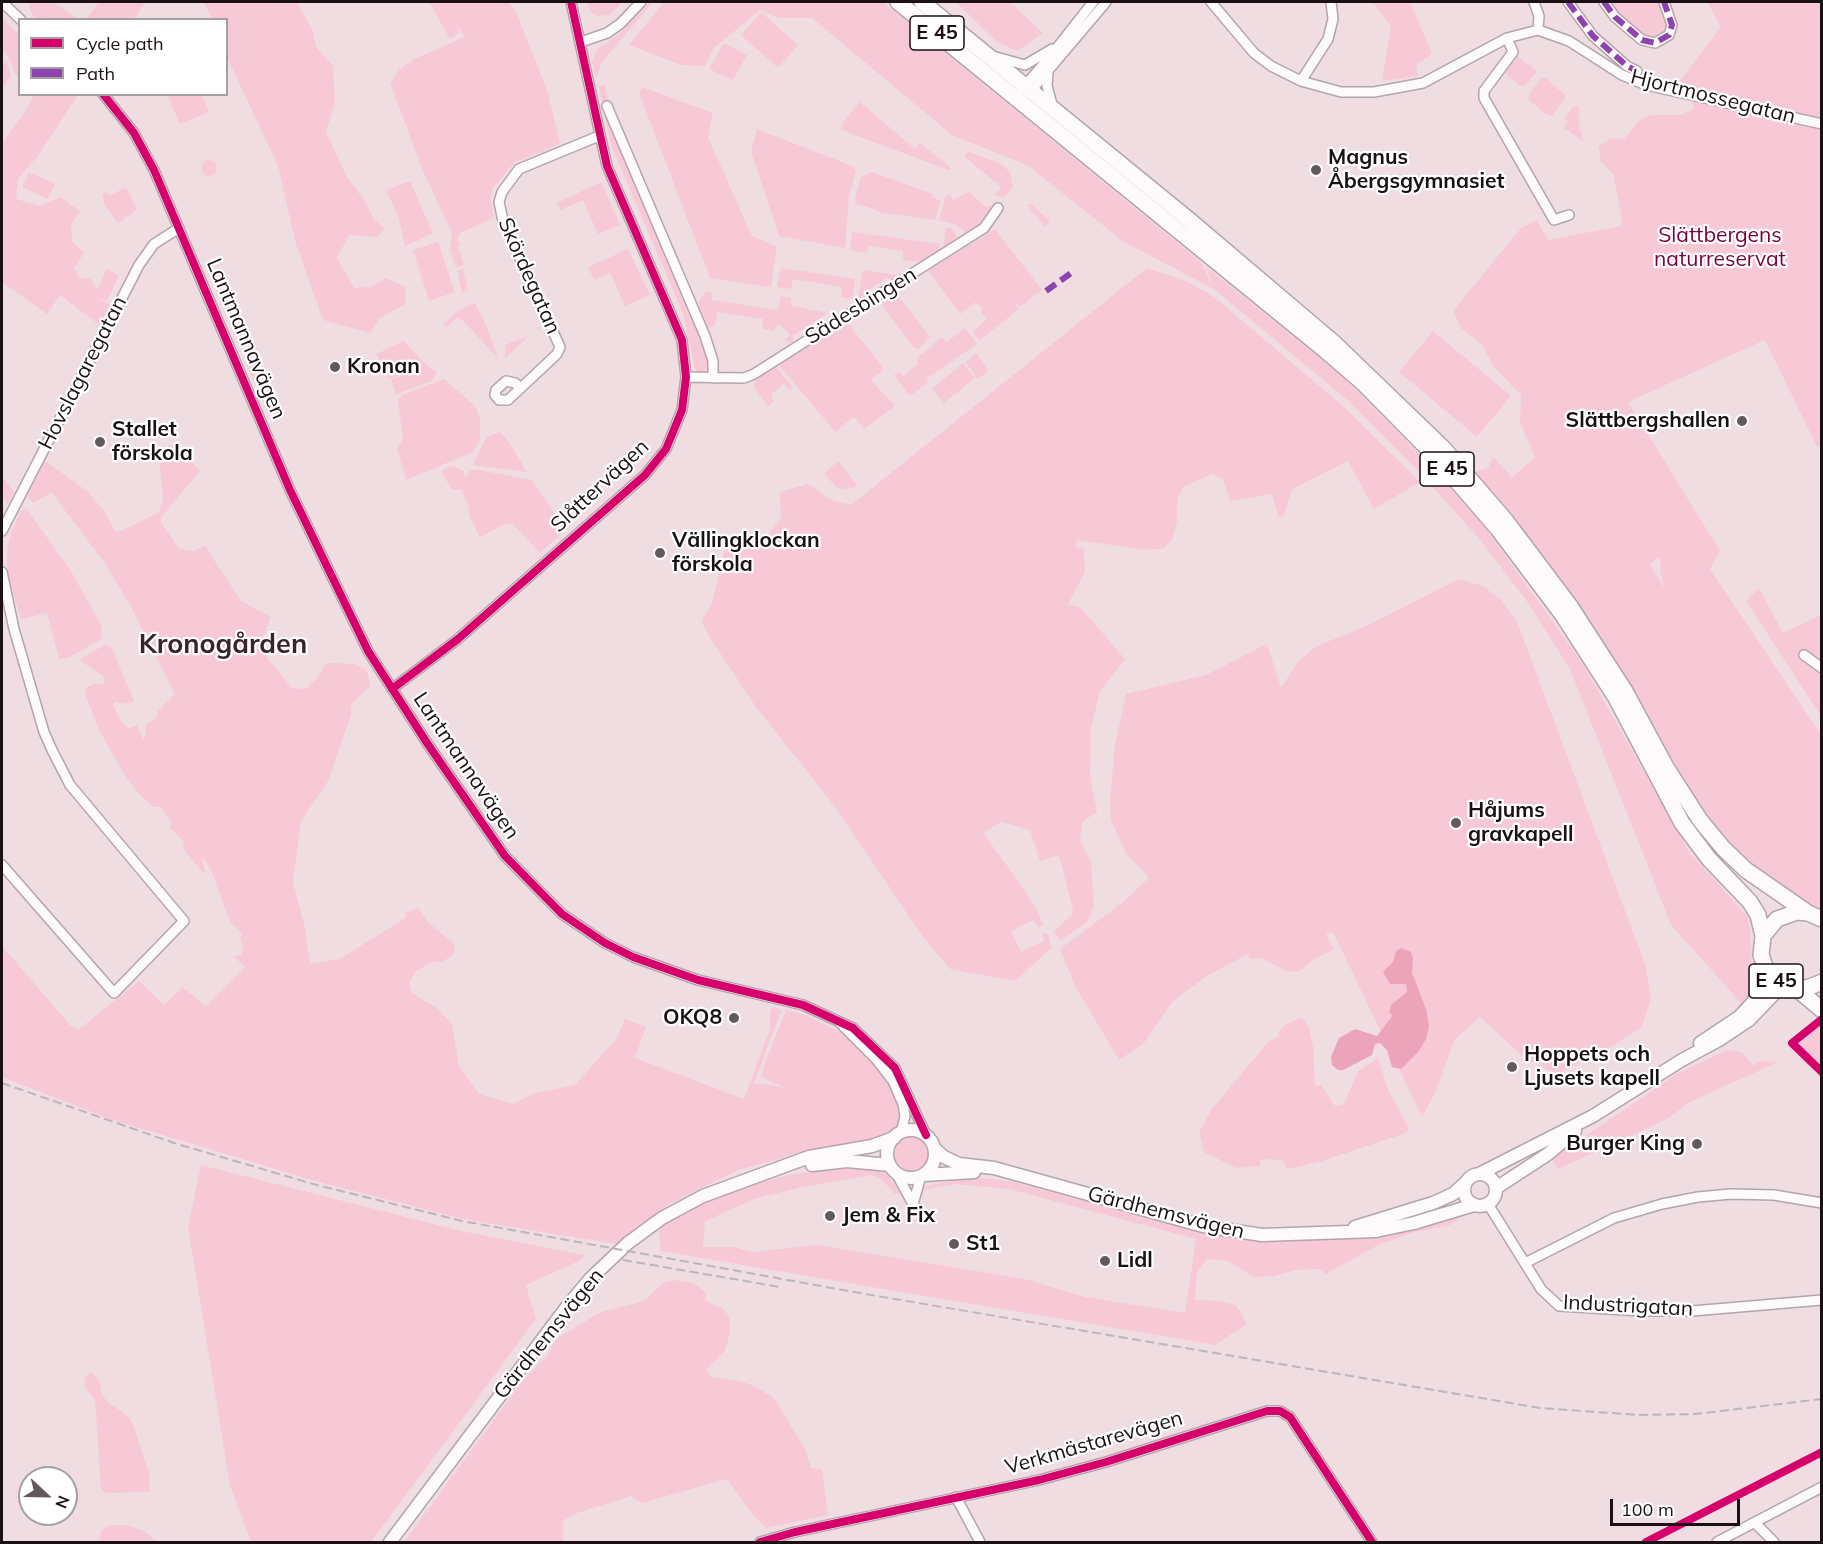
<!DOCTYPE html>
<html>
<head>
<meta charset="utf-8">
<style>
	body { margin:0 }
	#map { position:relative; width:1823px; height:1544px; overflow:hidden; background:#efdde2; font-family:Mulish,sans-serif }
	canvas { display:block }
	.frame { position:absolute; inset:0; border:3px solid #1b1114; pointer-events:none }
	.legend { position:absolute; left:18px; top:18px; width:210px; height:78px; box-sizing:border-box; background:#fff; border:2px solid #a4a0a1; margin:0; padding:8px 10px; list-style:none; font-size:18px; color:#1b1114 }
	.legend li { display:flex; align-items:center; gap:12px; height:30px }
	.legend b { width:30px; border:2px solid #a4a0a1 }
	.north { position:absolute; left:18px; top:1466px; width:60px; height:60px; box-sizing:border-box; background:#fff; border:2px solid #a4a0a1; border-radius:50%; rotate:112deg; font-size:16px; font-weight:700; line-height:24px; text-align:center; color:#1b1114 }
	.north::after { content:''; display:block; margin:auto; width:21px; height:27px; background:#65585c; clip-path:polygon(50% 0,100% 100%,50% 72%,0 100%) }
	.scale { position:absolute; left:1610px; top:1499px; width:130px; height:27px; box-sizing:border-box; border:3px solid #1b1114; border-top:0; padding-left:8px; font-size:18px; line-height:21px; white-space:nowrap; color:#1b1114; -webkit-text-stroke:4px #fff; paint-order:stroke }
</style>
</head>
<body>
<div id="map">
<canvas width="1823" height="1544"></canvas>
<div class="frame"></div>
<ul class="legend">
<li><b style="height:8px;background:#d6006c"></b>Cycle path</li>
<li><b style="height:8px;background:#8e44ad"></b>Path</li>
</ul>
<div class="north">N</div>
<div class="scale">100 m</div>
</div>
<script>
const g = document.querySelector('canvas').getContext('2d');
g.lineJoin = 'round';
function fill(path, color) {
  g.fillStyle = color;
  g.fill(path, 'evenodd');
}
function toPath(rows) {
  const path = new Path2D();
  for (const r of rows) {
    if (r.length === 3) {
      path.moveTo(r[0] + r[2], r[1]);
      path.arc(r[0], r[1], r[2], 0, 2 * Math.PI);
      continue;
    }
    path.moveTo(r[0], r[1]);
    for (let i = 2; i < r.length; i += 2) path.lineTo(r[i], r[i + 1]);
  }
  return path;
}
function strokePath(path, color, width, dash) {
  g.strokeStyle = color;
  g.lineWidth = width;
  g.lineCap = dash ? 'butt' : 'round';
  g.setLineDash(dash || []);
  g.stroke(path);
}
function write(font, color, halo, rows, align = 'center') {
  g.font = font + ' Mulish,sans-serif';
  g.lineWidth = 4.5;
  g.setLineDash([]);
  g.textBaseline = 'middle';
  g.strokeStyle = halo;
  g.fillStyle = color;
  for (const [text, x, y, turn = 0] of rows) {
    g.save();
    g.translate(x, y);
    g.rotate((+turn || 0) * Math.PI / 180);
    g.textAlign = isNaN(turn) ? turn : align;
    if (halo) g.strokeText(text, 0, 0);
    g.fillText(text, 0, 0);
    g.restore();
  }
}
fill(toPath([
	[30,2,53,2,78,19,35,19,29,8],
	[99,2,146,2,134,19,86,19],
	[204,2,297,2,313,31,316,47,333,66,335,102,326,132,347,177,367,204,373,218,385,229,377,237,349,235,337,258,354,288,371,287,386,278,406,287,405,304,380,318,370,333,323,320,296,244,278,166,227,57,226,20,212,19],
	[429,2,509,2,518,16,548,93,560,144,514,163,493,188,490,199,494,218,460,233,457,238,460,245,458,247,464,265,456,268,450,250,452,233,422,169,390,83,399,70,416,58,465,37,456,25,459,33,450,39],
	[587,2,622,2,610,15,597,16,590,11],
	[650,2,653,2,602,62,596,79,592,62,597,49,619,34],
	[664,2,883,2,1202,263,1213,288,1206,267,1341,375,1436,471,1486,529,1583,664,1690,853,1747,916,1750,929,1753,981,1748,1001,1744,1005,1740,1002,1671,925,1570,669,1526,600,1482,542,1421,474,1345,398,1214,289,1124,242,1027,165,952,135,812,18,779,18,760,10,714,48,705,66,681,65,629,45],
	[956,2,1010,2,1043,33,1017,51,996,41],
	[1373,2,1410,2,1432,54,1416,65,1418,76,1382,81,1391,26],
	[1609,2,1660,2,1668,22,1664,31,1647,39,1618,14],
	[1707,2,1821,2,1821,444,1817,447,1765,340,1628,402,1720,551,1710,569,1821,735,1821,910,1771,881,1749,865,1712,826,1585,614,1509,511,1473,472,1488,468,1493,457,1512,477,1535,457,1520,423,1521,395,1494,367,1482,345,1461,328,1453,311,1521,228,1537,220,1548,240,1621,226,1622,218,1613,174,1601,162,1598,147,1611,138,1624,139,1640,120,1651,115,1680,115,1694,109,1689,86,1678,83,1721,27],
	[1660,557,1661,575,1665,589,1650,564],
	[761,12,798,45,778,68,741,35],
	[2,18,19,35,19,76,15,74,8,56,2,49],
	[724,43,747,55,733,80,709,69],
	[1517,56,1537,71,1525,86,1520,86,1505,73],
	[6,61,11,75,2,89,2,66],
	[1542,78,1546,78,1566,96,1552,116,1545,114,1528,99,1530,92],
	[604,84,623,150,710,364,704,372,698,372,695,368,683,313,611,145,599,87],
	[642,87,713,113,708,137,752,236,777,247,771,287,710,278,639,93],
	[34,94,78,95,37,157,18,179,16,199,40,206,60,197,80,211,71,224,72,241,84,253,74,268,80,278,91,279,97,290,107,269,119,275,107,301,94,296,111,305,101,326,60,295,47,314,2,282,2,144,26,110],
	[167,95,202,95,209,112,180,124],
	[860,102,915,149,920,143,950,167,949,170,841,130,843,122],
	[1573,107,1579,107,1579,125,1583,141,1564,128,1568,122,1564,119],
	[757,129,852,166,856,172,849,196,845,248,779,236,751,152],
	[967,151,1001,164,1010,172,1013,187,1003,198,995,195,1001,187,965,157],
	[209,168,8],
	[29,172,55,184,48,199,22,187],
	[872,172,933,194,932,197,941,201,935,220,878,212,874,209,856,204,855,199,861,177],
	[410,181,433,233,405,246,398,216,386,190],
	[601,182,620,225,598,234,583,200,561,210,557,203],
	[126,187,137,210,118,223,105,206,102,194,107,192,109,196],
	[969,192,986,207,991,205,990,211,979,225,966,233,955,224,939,220,946,196,950,194,953,200],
	[1031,204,1050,221,1045,227,1027,205],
	[946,227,952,228,957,237,943,248],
	[995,229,1042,290,1020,307,1013,299,1019,309,979,341,973,331,987,319,981,312,983,309,976,302,960,314,928,271],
	[852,232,940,244,939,251,921,262,903,260,903,251,868,246,867,253,850,250],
	[438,242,455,292,429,301,413,250],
	[628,249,650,295,625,306,610,273,594,280,588,267],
	[781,268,855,279,853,299,841,297,842,287,793,279,791,289,777,287],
	[1147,268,1186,281,1213,296,1343,406,1420,482,1374,509,1348,461,1292,489,1284,515,1279,518,1272,494,1230,501,1223,479,1212,474,1183,487,1177,499,1177,522,1172,539,1164,548,1147,550,1077,540,1076,547,1084,549,1085,572,1068,604,1080,607,1125,659,1100,691,1091,728,1090,776,1097,812,1082,822,1080,841,1091,862,1094,906,1087,922,1060,941,1054,931,1072,915,1073,910,1059,855,1040,861,1030,830,1001,822,983,833,1019,882,1039,914,1043,925,1038,927,1034,920,1011,931,1021,952,1044,941,1042,935,1044,933,1048,934,1051,948,1015,981,950,969,923,937,836,808,756,707,710,638,702,622,703,618,712,604,724,551,739,536,767,536,781,519,780,492,808,484,833,501,851,505],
	[463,269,468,290,462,293,457,270],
	[863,270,897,275,897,277,891,281,888,277,867,291,869,295,860,301,858,298],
	[706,291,712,293,712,300,778,310,781,296,791,298,791,306,828,313,792,336,794,341,791,343,785,340,790,334,779,324,773,331,762,328,763,319,717,312,715,326,708,329,698,311,697,304],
	[891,293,897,294,930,337,918,349,913,347,881,304],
	[475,303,486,325,498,358,462,320,457,318,446,327,443,324,461,309],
	[847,322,884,369,871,380,895,406,864,429,854,417,835,432,779,365],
	[965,328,977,344,926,379,928,382,910,396,894,375,899,372,904,376,919,363,916,359,942,337,947,342],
	[1433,331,1511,396,1477,437,1399,372],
	[528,336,527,338,505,358,505,345],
	[404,341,422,361,437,373,432,381,396,394,391,380,420,368,389,379,376,354],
	[977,353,988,371,978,379,965,362],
	[963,363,975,378,944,403,932,389],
	[247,364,256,364,262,374,261,382,256,386],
	[776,367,793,388,790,390,784,384,771,394,774,401,768,406,754,387,755,380],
	[444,379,476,407,480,419,480,440,473,452,406,480,397,448,403,439,398,401,403,395],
	[500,432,508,441,527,472,473,465,486,437],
	[168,445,183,452,200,471,161,517,161,523,179,548,193,551,205,546,241,601,271,617,262,640,268,659,293,689,307,688,320,675,323,666,330,663,354,664,366,670,368,675,370,686,351,704,351,715,328,781,301,821,293,882,304,924,310,964,340,959,407,917,405,913,418,908,429,923,455,945,452,956,443,961,430,963,416,971,409,983,412,993,438,1009,452,1024,459,1066,479,1094,513,1104,535,1093,575,1085,617,1038,625,1019,646,1027,635,1058,744,1099,770,1029,770,1010,775,1007,781,1011,754,1083,783,1087,761,1077,766,1060,786,1010,805,1015,842,1033,879,1069,897,1094,902,1116,894,1133,866,1143,812,1150,738,1170,669,1204,616,1244,463,1219,315,1181,110,1119,2,1077,2,946,70,1025,78,1030,139,981,164,1005,182,987,206,1006,245,967,233,956,240,956,244,950,240,938,242,933,230,922,210,867,201,856,206,874,200,869,183,849,184,842,170,828,172,824,161,807,154,807,141,796,126,777,99,730,87,699,85,688,93,684,105,684,103,676,79,660,106,644,112,649,134,701,127,704,115,702,113,705,122,723,129,728,137,725,143,739,145,738,146,724,157,718,157,712,175,694,130,605,106,565,52,493,33,503,27,496,45,461,87,491,105,512,115,532,123,530,159,512,163,498,159,460],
	[838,461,857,485,854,488,838,489,824,474],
	[453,466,464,471,463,475,466,476,471,470,479,470,532,480,558,518,562,533,540,553,513,524,505,524,480,537,469,516,469,507,461,489,452,490,441,471],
	[2,476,14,492,8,504,2,496],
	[26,508,71,571,102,627,101,639,68,658,59,659,47,613,21,619,7,573,7,549,11,533,21,511],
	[1459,579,1483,586,1501,600,1517,622,1645,964,1651,999,1642,1027,1601,1053,1556,1074,1526,1059,1480,1017,1454,1040,1436,1091,1422,1117,1333,932,1326,934,1334,950,1318,957,1298,972,1286,971,1261,958,1250,959,1248,954,1208,975,1173,1001,1144,1043,1119,1060,1075,986,1060,949,1123,902,1149,878,1125,852,1111,820,1110,799,1115,744,1126,694,1206,675,1267,644,1281,688,1299,660,1317,646,1364,627],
	[1759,588,1783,633,1821,615,1821,712,1819,713,1746,601],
	[1301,1017,1308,1025,1313,1046,1315,1086,1321,1085,1335,1106,1344,1104,1358,1071,1378,1058,1389,1092,1409,1128,1406,1133,1319,1162,1287,1169,1283,1160,1261,1159,1260,1166,1236,1168,1204,1152,1199,1133,1211,1110,1268,1042,1278,1037,1279,1031,1285,1025],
	[1821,1023,1821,1065,1801,1047,1802,1041],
	[1727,1050,1742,1052,1753,1065,1763,1061,1778,1062,1690,1102,1667,1119,1558,1169,1552,1159,1678,1073],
	[911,1155,19],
	[201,1165,461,1231,585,1255,581,1260,526,1285,536,1319,371,1542,251,1542,230,1485,188,1227],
	[869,1165,883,1169,900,1193,895,1194,882,1180,872,1175,803,1187,757,1198,705,1221,703,1247,733,1247,753,1252,818,1245,1025,1279,1085,1297,1185,1313,1196,1239,1009,1189,955,1184,924,1190,925,1186,969,1177,1010,1181,1199,1232,1244,1240,1327,1240,1355,1238,1459,1214,1460,1218,1450,1225,1411,1233,1378,1245,1326,1274,1319,1269,1295,1270,1274,1276,1254,1277,1228,1261,1207,1259,1197,1272,1195,1300,1218,1301,1236,1305,1247,1324,1215,1345,660,1251,659,1228,695,1207,736,1189,793,1174],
	[676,1280,694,1283,705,1292,706,1301,722,1308,729,1316,730,1332,725,1351,706,1369,712,1377,740,1381,754,1386,774,1398,805,1449,811,1468,822,1469,828,1515,766,1528,752,1514,727,1479,642,1503,631,1496,574,1514,563,1521,563,1542,404,1542,524,1379,547,1356,556,1339,601,1312,644,1301,663,1283],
	[91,1372,99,1380,102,1395,109,1403,128,1416,133,1424,149,1473,150,1492,106,1493,101,1489,95,1400,86,1389,84,1379],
	[110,1525,127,1525,144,1531,158,1542,99,1542,101,1531]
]), '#f7c9d6');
fill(toPath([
	[1401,948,1411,952,1413,958,1412,973,1426,1009,1429,1026,1426,1039,1419,1051,1401,1069,1392,1067,1387,1050,1380,1043,1375,1044,1372,1055,1343,1070,1338,1070,1332,1065,1331,1057,1339,1038,1355,1029,1377,1036,1393,1015,1389,1013,1391,1005,1407,992,1406,984,1390,984,1383,972,1393,962,1396,951]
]), '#eca4bb');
const minor = toPath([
	[2,2,21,20],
	[1211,2,1254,53,1271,66,1301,81,1341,92,1374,92,1423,83,1507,38,1538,30,1569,41,1622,75,1646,85,1822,124],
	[1534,2,1539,16,1538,30],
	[1568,2,1593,36,1627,66,1637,71],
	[1604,2,1615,17,1642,40,1655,43,1669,35,1672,25,1664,2],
	[1507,38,1513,52,1484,91,1484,98,1554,220,1569,215],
	[581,42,607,33,620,24,641,2],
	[996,57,1025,65,1052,49],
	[1048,73,1047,86,1053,108],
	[1301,81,1328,39,1333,19,1331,2],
	[1022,89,1049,58,1093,2],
	[1029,93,1106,2],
	[103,94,134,133,154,170,290,490,368,651,427,743,505,856,562,914,605,943,633,957,698,980,803,1005,853,1028,895,1068,926,1135],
	[607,106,705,336,713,361,713,378],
	[686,377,744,378,754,374,984,228,998,208],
	[520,388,515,383,506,381,496,390,495,395,499,400,508,400,557,354,560,347,503,221,499,202,502,192,519,169,599,136],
	[2,531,139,265,154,244,179,228],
	[2,572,14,629,44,732,52,750,70,785,184,921,114,993,2,865],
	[1804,655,1822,668],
	[392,689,458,639,645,475,666,449,682,410,686,377,682,340,607,166,571,2],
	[841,1024,876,1059,893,1081,903,1104,905,1116,901,1133],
	[896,1173,913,1204],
	[913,1204,921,1176],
	[1488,1204,1541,1289,1559,1306,1642,1311,1692,1311,1822,1300],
	[1525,1263,1614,1218,1662,1204,1698,1197,1731,1194,1774,1195,1822,1203],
	[956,1497,980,1542],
	[1755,1523,1774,1542],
	[760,1542,795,1532,1039,1480,1106,1462,1267,1411,1280,1411,1290,1417,1372,1542],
	[1717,1542,1822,1487]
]);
const major = toPath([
	[1700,1043,1739,1017,1754,1001,1763,965],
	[911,1154,24],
	[935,1149,944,1157,959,1164,994,1168,1203,1226,1262,1235,1376,1231,1414,1223,1474,1205],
	[812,1165,847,1161,890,1165],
	[1481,1173,1593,1116,1682,1060,1719,1040,1749,1020,1775,993,1787,987],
	[1480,1190,16],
	[924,1175,974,1172],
	[1496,1188,1548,1154,1575,1131],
	[1355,1227,1433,1203,1453,1194,1464,1184],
	[390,1542,569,1304,590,1279,628,1243,662,1218,703,1196,809,1157,872,1146,894,1138]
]);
const highway = toPath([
	[898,2,1326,351,1362,382,1436,457,1498,529,1562,614,1616,698,1682,823,1709,859,1750,902,1758,915,1763,936],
	[922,2,1188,219,1333,342,1444,449,1506,521,1570,606,1625,691,1666,767,1700,820,1723,848,1746,870,1808,913],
	[1822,919,1808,913,1797,912,1777,919,1763,936,1761,955,1767,972,1787,987,1807,988,1822,982],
	[1797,989,1822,1010]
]);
strokePath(minor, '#b3a5a9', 12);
strokePath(major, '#b3a5a9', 15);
strokePath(highway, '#b3a5a9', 18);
strokePath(minor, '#fdfafb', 9);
strokePath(major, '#fdfafb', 12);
strokePath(highway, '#fdfafb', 15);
strokePath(toPath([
	[2,1083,174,1143,313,1184,462,1221,865,1294,1540,1408,1639,1415,1696,1414,1822,1399],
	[623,1260,780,1287]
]), '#bbb7b8', 2, [9, 4.5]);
strokePath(toPath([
	[1568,2,1593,36,1627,66,1637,71],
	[1604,2,1615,17,1642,40,1655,43,1669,35,1672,25,1664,2],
	[1046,291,1074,271]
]), '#8e44ad', 6, [12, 6]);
strokePath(toPath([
	[103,94,134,133,154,170,290,490,368,651,427,743,505,856,562,914,605,943,633,957,698,980,803,1005,853,1028,895,1068,926,1135],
	[392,689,458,639,645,475,666,449,682,410,686,377,682,340,607,166,571,2],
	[1822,1019,1792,1043,1822,1072],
	[760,1542,795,1532,1039,1480,1106,1462,1267,1411,1280,1411,1290,1417,1372,1542],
	[1646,1542,1822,1452]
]), '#d6006c', 8);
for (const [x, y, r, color] of [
	[1316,170,6,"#65585c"],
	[335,367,6,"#65585c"],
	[1742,421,6,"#65585c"],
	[100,442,6,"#65585c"],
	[660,553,6,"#65585c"],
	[1456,823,6,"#65585c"],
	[734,1018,6,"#65585c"],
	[1512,1067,6,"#65585c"],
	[1697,1144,6,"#65585c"],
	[830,1216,6,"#65585c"],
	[954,1244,6,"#65585c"],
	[1105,1261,6,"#65585c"]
]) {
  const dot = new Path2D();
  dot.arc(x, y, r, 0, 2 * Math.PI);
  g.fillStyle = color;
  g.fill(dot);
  strokePath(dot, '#fff', 2);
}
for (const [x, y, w] of [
	[937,33,54],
	[1447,469,54],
	[1776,981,54]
]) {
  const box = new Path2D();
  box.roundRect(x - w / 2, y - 17, w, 34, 4.5);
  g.fillStyle = '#fff';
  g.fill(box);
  strokePath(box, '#1b1114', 1.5);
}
write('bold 20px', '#1b1114', null, [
	["E 45",937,33],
	["E 45",1447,469],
	["E 45",1776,981]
]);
write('21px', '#1b1114', '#fff', [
	["Hjortmossegatan",1713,97,14],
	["Skördegatan",529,276,66],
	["Sädesbingen",861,306,-32],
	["Lantmannavägen",246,339,67],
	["Hovslagaregatan",83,373,-63],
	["Slåttervägen",600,486,-43],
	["Lantmannavägen",466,766,56],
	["Gärdhemsvägen",1166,1213,14],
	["Industrigatan",1628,1306,3],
	["Gärdhemsvägen",549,1334,-51],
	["Verkmästarevägen",1094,1443,-16]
]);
write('bold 21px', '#1b1114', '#fff', [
	["Magnus",1328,158],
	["Åbergsgymnasiet",1328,182],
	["Kronan",347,367],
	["Slättbergshallen",1730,421,"right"],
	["Stallet",112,430],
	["förskola",112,454],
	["Vällingklockan",672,541],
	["förskola",672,565],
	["Håjums",1468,811],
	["gravkapell",1468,835],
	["OKQ8",722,1018,"right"],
	["Hoppets och",1524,1055],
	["Ljusets kapell",1524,1079],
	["Burger King",1685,1144,"right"],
	["Jem & Fix",842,1216],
	["St1",966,1244],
	["Lidl",1117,1261]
], 'left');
write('21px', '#76003b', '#fff', [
	["Slättbergens",1720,236],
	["naturreservat",1720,260]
]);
write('bold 27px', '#3a232a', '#fff', [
	["Kronogården",223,645]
]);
</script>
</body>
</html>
